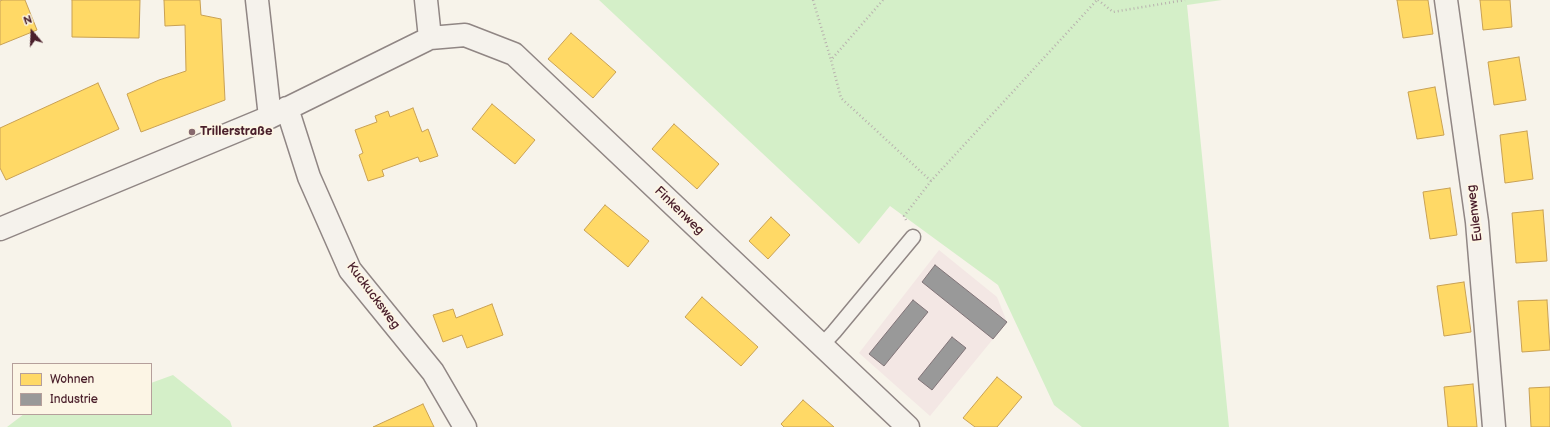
<!DOCTYPE html>
<html>
<head>
<meta charset="utf-8">
<style>
	body { margin:0 }
	#map { position:relative; width:1550px; height:427px; overflow:hidden; background:#f7f3ea; font-family:"Balsamiq Sans",sans-serif }
	canvas { display:block }
	.legend { position:absolute; left:12px; top:363px; width:140px; height:52px; box-sizing:border-box; background:#fcf5e5; border:1px solid #b59f9b; margin:0; padding:5px 7px; list-style:none; font-size:12px; color:#4a1f2b }
	.legend li { display:flex; align-items:center; gap:8px; height:20px }
	.legend b { width:20px; border:1px solid #b59f9b }
	.north { position:absolute; left:12px; top:12px; width:40px; height:40px; -webkit-text-stroke:3px #fcf5e5; paint-order:stroke; rotate:341deg; font-size:11px; font-weight:700; line-height:16px; text-align:center; color:#4a1f2b }
	.north::after { content:''; display:block; margin:auto; width:14px; height:18px; background:#4a1f2b; clip-path:polygon(50% 0,100% 100%,50% 72%,0 100%) }
</style>
</head>
<body>
<div id="map">
<canvas width="1550" height="427"></canvas>
<ul class="legend">
<li><b style="height:11px;background:#ffd966"></b>Wohnen</li>
<li><b style="height:11px;background:#999"></b>Industrie</li>
</ul>
<div class="north">N</div>
</div>
<script>
const g = document.querySelector('canvas').getContext('2d');
g.lineJoin = 'round';
function fill(path, color) {
  g.fillStyle = color;
  g.fill(path, 'evenodd');
}
function toPath(rows) {
  const path = new Path2D();
  for (const r of rows) {
    path.moveTo(r[0], r[1]);
    for (let i = 2; i < r.length; i += 2) path.lineTo(r[i], r[i + 1]);
  }
  return path;
}
function strokePath(path, color, width, dash) {
  g.strokeStyle = color;
  g.lineWidth = width;
  g.lineCap = dash ? 'butt' : 'round';
  g.setLineDash(dash || []);
  g.stroke(path);
}
function write(font, color, halo, rows, align = 'center') {
  g.font = font + ' "Balsamiq Sans",sans-serif';
  g.lineWidth = 4;
  g.setLineDash([]);
  g.textBaseline = 'middle';
  g.strokeStyle = halo;
  g.fillStyle = color;
  for (const [text, x, y, turn = 0] of rows) {
    g.save();
    g.translate(x, y);
    g.rotate((+turn || 0) * Math.PI / 180);
    g.textAlign = isNaN(turn) ? turn : align;
    if (halo) g.strokeText(text, 0, 0);
    g.fillText(text, 0, 0);
    g.restore();
  }
}
fill(toPath([
	[939,250,997,297,1007,322,930,416,859,353]
]), '#f3e7e4');
fill(toPath([
	[599,0,1222,0,1187,5,1229,427,1082,427,1054,405,998,285,890,206,859,244],
	[173,375,230,421,232,427,7,427,24,414,151,414,151,383]
]), '#d4efc8');
const homes = toPath([
	[2,0,25,0,37,30,0,45,0,1,2,0],
	[72,0,140,0,139,38,72,37,72,0],
	[164,0,200,0,201,15,221,19,225,100,141,132,127,94,159,80,186,71,185,25,165,26,164,0],
	[1397,0,1428,0,1433,34,1403,38,1397,0],
	[1480,0,1510,0,1512,27,1483,30,1480,0],
	[571,33,616,72,593,98,548,59,571,33],
	[1519,57,1526,100,1494,105,1488,62,1519,57],
	[98,83,119,129,6,180,0,168,0,128,98,83],
	[1435,87,1444,135,1417,139,1408,92,1435,87],
	[492,104,535,140,515,164,472,129,492,104],
	[413,108,422,132,428,129,438,156,420,162,418,157,382,170,384,176,368,181,359,155,363,153,355,130,377,122,375,116,388,111,390,117,413,108],
	[674,124,719,164,697,189,652,149,674,124],
	[1527,131,1533,179,1505,183,1500,135,1527,131],
	[1450,188,1457,235,1430,239,1423,192,1450,188],
	[605,205,649,241,628,267,584,230,605,205],
	[1543,210,1547,261,1516,263,1512,213,1543,210],
	[771,217,790,235,768,259,749,241,771,217],
	[1464,282,1471,332,1444,336,1437,286,1464,282],
	[702,297,758,347,741,366,685,317,702,297],
	[1547,300,1550,350,1522,352,1518,301,1547,300],
	[492,304,503,335,467,348,462,335,443,342,433,315,453,309,456,318,492,304],
	[997,377,1022,397,997,427,975,427,963,418,997,377],
	[1473,384,1477,427,1448,427,1444,387,1473,384],
	[1550,387,1550,427,1531,427,1529,388,1550,387],
	[803,400,834,427,784,427,781,424,803,400],
	[423,404,434,427,373,427,423,404]
]);
fill(homes, '#ffd966');
strokePath(homes, '#c9a154', 1);
const industry = toPath([
	[935,265,1007,322,993,339,922,282,935,265],
	[913,300,928,312,884,366,869,354,913,300],
	[952,337,966,348,932,390,918,379,952,337]
]);
fill(industry, '#999');
strokePath(industry, '#817478', 1);
const lane = toPath([
	[821,346,834,332,913,237]
]);
const street = toPath([
	[257,0,270,117],
	[1446,0,1477,222,1494,427],
	[430,38,465,35,514,54,908,427],
	[287,108,309,177,350,270,433,372,465,427],
	[0,229,270,117,430,38,426,0]
]);
strokePath(lane, '#908684', 17);
strokePath(street, '#908684', 25);
strokePath(toPath([
	[813,0,831,60],
	[883,0,831,60,841,98,931,181],
	[1098,0,1113,12,1185,0],
	[906,220,904,216,931,181,1097,0]
]), '#b8b1ae', 2.5, [1, 3]);
strokePath(lane, '#f5f2ec', 14);
strokePath(street, '#f5f2ec', 22);
for (const [x, y, r, color] of [
	[192,132,4,"#87696e"]
]) {
  const dot = new Path2D();
  dot.arc(x, y, r, 0, 2 * Math.PI);
  g.fillStyle = color;
  g.fill(dot);
  strokePath(dot, '#fcf5e5', 1.5);
}
write('bold 13px', '#4a1f2b', '#fcf5e5', [
	["Trillerstraße",200,132]
], 'left');
write('13px', '#4a1f2b', '#fcf5e5', [
	["Finkenweg",679,211,44],
	["Eulenweg",1475,213,-97],
	["Kuckucksweg",373,296,53]
]);
</script>
</body>
</html>
